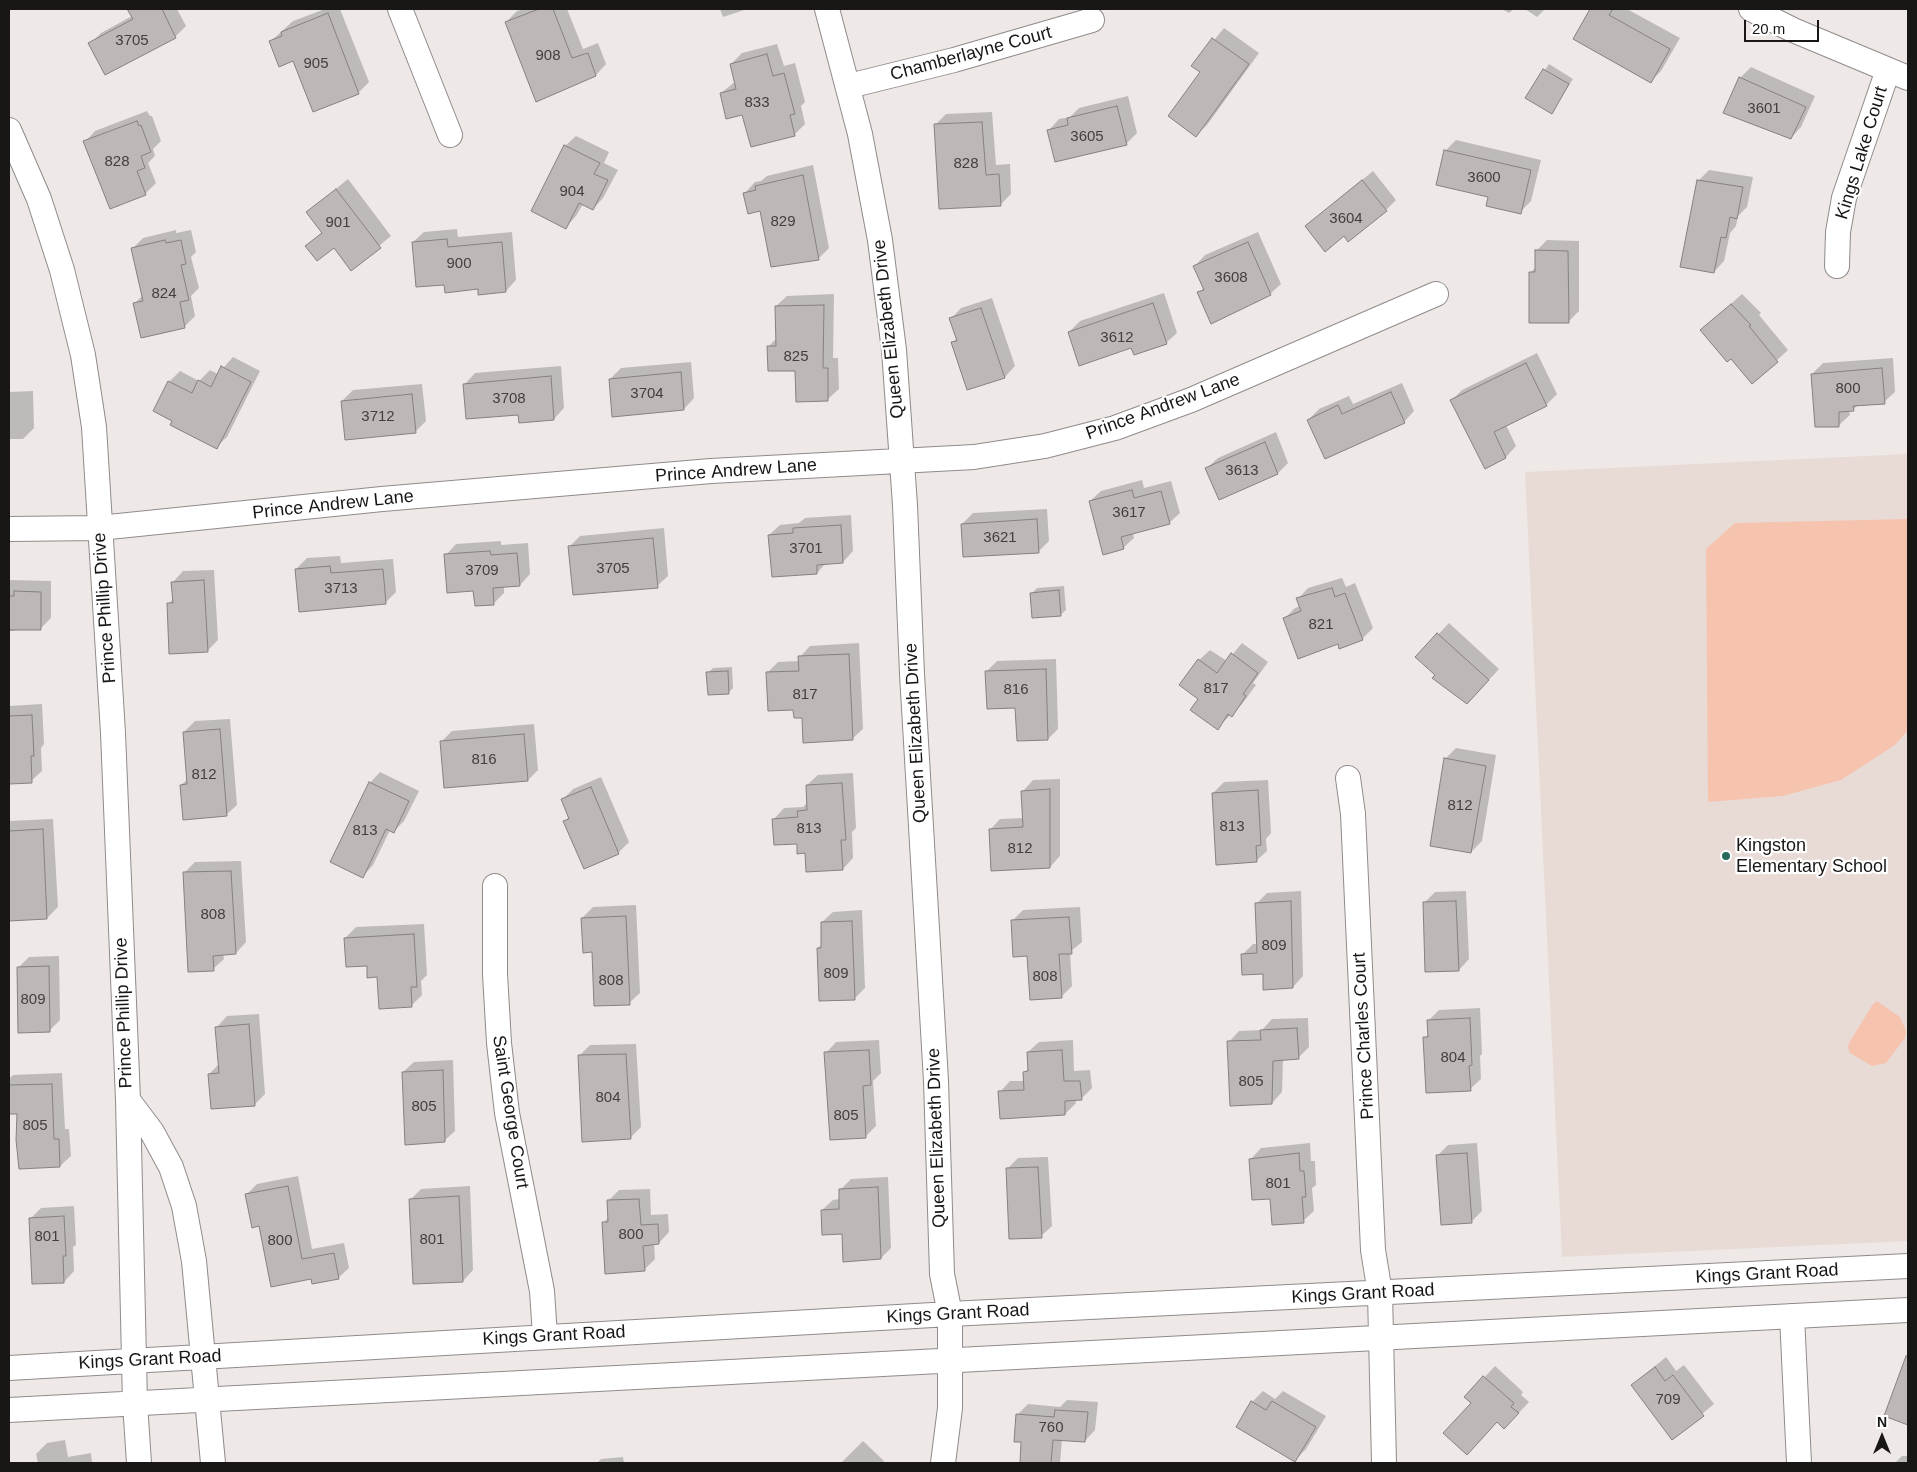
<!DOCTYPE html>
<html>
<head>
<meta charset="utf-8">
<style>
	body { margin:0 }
	#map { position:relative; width:1917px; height:1472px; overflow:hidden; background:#eee9e7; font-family:Arial,sans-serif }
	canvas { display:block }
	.frame { position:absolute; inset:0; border:10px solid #191716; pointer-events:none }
	.north { position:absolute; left:1857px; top:1412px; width:50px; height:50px; -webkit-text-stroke:4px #fff; paint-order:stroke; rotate:0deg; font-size:14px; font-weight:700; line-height:20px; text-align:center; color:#191716 }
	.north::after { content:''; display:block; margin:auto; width:18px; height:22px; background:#191716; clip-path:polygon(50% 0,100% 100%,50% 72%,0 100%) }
	.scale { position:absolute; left:1744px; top:20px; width:75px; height:22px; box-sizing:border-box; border:2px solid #191716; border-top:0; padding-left:6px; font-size:15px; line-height:18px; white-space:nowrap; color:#191716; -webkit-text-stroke:4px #fff; paint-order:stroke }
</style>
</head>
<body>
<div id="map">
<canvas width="1917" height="1472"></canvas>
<div class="frame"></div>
<div class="north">N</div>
<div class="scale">20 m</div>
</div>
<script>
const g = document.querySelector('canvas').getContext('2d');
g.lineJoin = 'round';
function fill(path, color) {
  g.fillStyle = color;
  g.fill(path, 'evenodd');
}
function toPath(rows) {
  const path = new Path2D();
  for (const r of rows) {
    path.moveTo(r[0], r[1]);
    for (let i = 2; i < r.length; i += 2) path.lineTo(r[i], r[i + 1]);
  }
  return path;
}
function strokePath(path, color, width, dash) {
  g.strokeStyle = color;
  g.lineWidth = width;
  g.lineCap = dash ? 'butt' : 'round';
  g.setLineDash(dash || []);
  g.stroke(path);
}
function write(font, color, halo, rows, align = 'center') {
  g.font = font + ' Arial,sans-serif';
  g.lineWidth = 4.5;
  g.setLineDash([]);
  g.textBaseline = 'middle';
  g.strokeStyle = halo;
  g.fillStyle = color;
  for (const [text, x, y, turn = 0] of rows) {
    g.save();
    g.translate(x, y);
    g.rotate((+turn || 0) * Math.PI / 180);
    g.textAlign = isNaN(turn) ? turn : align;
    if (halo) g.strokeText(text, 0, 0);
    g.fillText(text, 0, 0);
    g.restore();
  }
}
fill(toPath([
	[1908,454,1908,1241,1562,1257,1525,472]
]), '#e8dbd6');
fill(toPath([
	[1908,519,1908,730,1895,745,1841,780,1783,796,1708,802,1706,549,1735,523],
	[1877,1001,1900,1017,1906,1031,1905,1038,1886,1063,1872,1066,1850,1053,1848,1048,1849,1043,1873,1004]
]), '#f6c3af');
fill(toPath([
	[129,9,177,9,186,26,175,37,90,44,101,33,132,16],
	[325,9,340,9,369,82,358,93,294,60,270,42,293,21],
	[524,9,567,9,583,49,598,43,606,64,596,75,537,100,506,22,517,11],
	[720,9,747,9,723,17],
	[1502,9,1514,9,1509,13],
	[1525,9,1545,9,1537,17],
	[1591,9,1627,9,1680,38,1661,71,1650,82,1574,38],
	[1224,28,1259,53,1207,125,1196,135,1201,72,1193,66],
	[777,44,784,66,795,63,805,102,801,106,805,124,794,135,721,93,736,81,731,64,742,53],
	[1549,64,1573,79,1552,112,1527,97],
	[1751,67,1815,96,1801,127,1791,138,1740,78],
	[1128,96,1137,133,1126,144,1049,130,1059,119,1070,117,1079,108],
	[147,111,150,116,152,116,161,141,153,149,155,156,148,163,156,183,145,194,85,142,95,131],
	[992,112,996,165,1010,164,1011,194,1001,204,935,125,946,114],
	[576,136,609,152,604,163,618,170,603,198,593,209,583,204,576,216,566,227,565,146],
	[1456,140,1541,160,1531,201,1520,212,1490,196,1438,184,1446,150],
	[813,165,829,248,818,259,745,193,755,182,761,181,767,176],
	[1709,170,1753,177,1747,207,1738,216,1736,226,1730,233,1724,261,1714,272,1698,181],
	[1373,171,1396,200,1386,210,1345,235,1306,227],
	[348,179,391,236,351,269,334,246,307,246,322,232,308,212],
	[457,229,458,237,512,232,516,280,506,291,479,288,413,242,424,232],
	[176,230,176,233,191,230,196,252,191,257,199,288,191,296,195,316,185,326,142,337,134,304,143,295,132,249,143,238],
	[1258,232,1281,284,1270,294,1199,293,1204,287,1195,266,1205,255],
	[1547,240,1579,241,1579,311,1568,322,1531,272,1536,267,1536,251],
	[1164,293,1177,333,1166,343,1069,332,1080,321],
	[834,294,833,358,838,358,839,389,828,399,769,346,777,338,776,306,787,296],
	[1742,294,1761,313,1759,315,1788,350,1752,383,1731,358,1702,330],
	[992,298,1015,366,1005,377,968,389,952,343,957,338,951,319,961,308],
	[1537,353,1557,394,1546,405,1506,425,1516,446,1506,457,1485,467,1451,401,1462,390],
	[233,357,260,371,227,437,216,447,174,420,169,382,180,371,199,381,210,370,218,374],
	[1893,358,1895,392,1884,402,1859,404,1853,410,1849,410,1850,415,1839,425,1812,374,1823,363],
	[691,362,694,398,684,409,610,379,621,368],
	[561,366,564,408,554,419,520,414,465,384,475,373],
	[1402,383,1414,411,1404,422,1308,420,1319,409,1349,396,1353,404],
	[422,384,426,421,415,432,342,401,353,390],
	[33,391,34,428,23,439,9,439,9,392],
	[1276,432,1288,463,1278,473,1207,468,1218,458],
	[1142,480,1144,488,1171,481,1180,513,1169,523,1133,533,1134,538,1123,548,1090,501,1101,491],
	[1047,509,1049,541,1038,552,962,524,973,513],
	[851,515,853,551,843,562,826,563,817,573,769,535,780,525,799,523,805,518],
	[664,528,668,576,657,586,570,546,580,536],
	[501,541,501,545,528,543,530,574,520,585,504,586,504,593,494,603,446,555,456,544],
	[340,556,341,563,393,559,396,592,385,603,296,569,307,558],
	[214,570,218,640,207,651,168,604,174,598,173,582,183,571],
	[1342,578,1346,587,1355,583,1373,628,1362,639,1338,643,1284,619,1295,608,1301,606,1298,599,1308,588],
	[9,580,51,581,51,618,40,629,17,628,14,631,9,631],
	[1064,586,1066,610,1060,615,1032,593,1037,588],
	[1449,623,1499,669,1478,692,1437,675,1417,657],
	[859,643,863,729,852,739,803,717,767,673,778,662,800,661,800,657,810,646],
	[1242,643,1268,662,1253,683,1256,685,1242,704,1217,728,1199,660,1210,650,1227,661],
	[1056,659,1058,729,1048,739,986,672,997,661],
	[732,667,733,688,728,693,708,673,713,668],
	[42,704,44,744,41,748,42,771,31,781,9,783,9,706],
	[230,719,237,805,226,815,181,785,188,779,184,732,195,721],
	[534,724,538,770,528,780,441,742,452,731],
	[1456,748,1496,755,1482,841,1471,852,1445,759],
	[380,772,419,791,404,821,394,831,390,830,373,865,363,876,370,783],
	[853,773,856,828,852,832,853,858,843,869,806,852,774,819,784,808,803,807,808,802,807,785,818,775],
	[601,777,629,842,618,853,565,821,569,817,562,800,573,789],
	[1060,779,1060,856,1050,867,990,830,1000,819,1024,818,1023,791,1033,780],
	[1268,780,1271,833,1266,839,1267,851,1256,861,1213,793,1224,782],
	[53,819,58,907,47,918,9,920,9,821],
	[241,861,246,942,236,953,223,954,224,959,213,969,184,873,195,862],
	[1301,891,1303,976,1293,987,1264,973,1243,954,1253,944,1258,944,1256,904,1267,893],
	[1466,891,1469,959,1459,970,1424,903,1435,892],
	[636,905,640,993,629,1003,593,951,582,918,593,907],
	[1080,907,1082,942,1070,952,1072,986,1061,997,1029,955,1012,921,1023,910],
	[862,910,865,988,854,999,818,948,822,944,822,922,833,912],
	[424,924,427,975,421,981,422,995,411,1006,378,976,345,938,356,927],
	[59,956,60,1020,49,1031,18,968,29,957],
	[1480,1008,1482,1054,1480,1056,1481,1079,1470,1089,1425,1038,1429,1033,1428,1021,1439,1010],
	[259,1014,265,1094,254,1105,209,1074,219,1064,217,1027,227,1016],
	[1308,1018,1309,1047,1298,1058,1283,1059,1282,1092,1272,1103,1229,1042,1239,1031,1262,1030,1272,1019],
	[879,1040,881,1073,873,1081,876,1126,865,1137,826,1053,836,1042],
	[1073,1040,1074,1071,1090,1070,1092,1088,1081,1099,1075,1099,1076,1103,1065,1114,1000,1092,1010,1081,1025,1081,1025,1072,1029,1068,1028,1052,1039,1042],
	[636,1044,641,1127,630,1138,579,1056,590,1045],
	[453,1060,455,1131,444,1141,403,1072,414,1062],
	[62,1073,65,1129,69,1129,71,1156,60,1166,18,1113,9,1113,9,1079,13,1075],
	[1310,1143,1311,1161,1315,1161,1316,1185,1312,1188,1314,1211,1303,1221,1271,1198,1251,1159,1261,1148],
	[1477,1143,1482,1211,1472,1221,1437,1156,1448,1145],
	[1048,1157,1052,1226,1041,1236,1007,1169,1018,1158],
	[298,1176,312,1249,344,1243,349,1268,338,1278,312,1278,246,1195,257,1184],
	[888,1177,891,1248,881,1258,843,1233,822,1210,833,1200,840,1199,840,1190,851,1179],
	[470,1186,473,1270,463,1281,410,1200,421,1189],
	[650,1189,651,1215,668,1214,669,1232,659,1243,654,1244,655,1259,644,1270,603,1223,609,1217,608,1201,619,1190],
	[74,1206,76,1245,73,1247,74,1271,64,1282,30,1219,41,1208],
	[1908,1355,1908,1424,1885,1415],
	[1666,1357,1676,1371,1684,1365,1714,1404,1673,1438,1632,1385],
	[1495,1366,1523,1392,1521,1395,1529,1402,1515,1417,1497,1421,1466,1397],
	[1263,1391,1275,1399,1283,1391,1326,1416,1306,1449,1295,1460,1252,1402],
	[1067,1400,1098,1402,1095,1430,1085,1441,1062,1439,1060,1463,1021,1463,1023,1441,1017,1415,1028,1404,1060,1407],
	[65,1440,68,1457,91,1453,92,1463,38,1463,36,1454,47,1443],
	[863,1441,884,1461,882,1463,841,1463],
	[1902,1456,1908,1456,1908,1463,1895,1463],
	[623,1457,624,1463,597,1463,601,1459]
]), '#0003');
const building = toPath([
	[127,9,162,9,176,38,105,75,88,43,133,19,127,9],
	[539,9,553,9,572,58,588,53,596,76,536,102,505,22,539,9],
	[1590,9,1613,9,1609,15,1670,49,1651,83,1573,39,1590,9],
	[328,13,359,94,313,112,293,61,279,67,269,41,282,36,281,32,328,13],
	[1212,38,1249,64,1196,137,1168,116,1200,72,1191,66,1212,38],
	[767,54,773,76,784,73,795,114,790,115,795,136,751,147,742,115,726,119,720,93,736,89,730,64,767,54],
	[1543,69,1569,84,1552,114,1525,98,1543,69],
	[1739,77,1806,107,1791,139,1723,113,1739,77],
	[1117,106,1127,145,1055,162,1047,130,1068,125,1067,118,1117,106],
	[137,121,139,126,141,125,151,152,141,156,145,168,137,171,146,195,110,209,83,141,137,121],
	[982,122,986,175,999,174,1001,206,939,209,934,124,982,122],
	[564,145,600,163,594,174,608,180,593,210,579,203,566,229,531,211,564,145],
	[1444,150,1531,170,1521,214,1486,206,1488,197,1436,185,1444,150],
	[803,175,819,260,771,267,760,211,748,214,743,193,756,190,755,186,803,175],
	[1362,180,1387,211,1348,242,1344,236,1325,252,1305,226,1362,180],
	[1697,180,1743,187,1737,219,1730,217,1726,238,1721,237,1714,273,1680,267,1697,180],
	[336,189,381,248,351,271,334,248,317,261,305,246,322,233,306,212,336,189],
	[447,239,448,247,502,242,506,292,478,295,478,289,445,293,444,285,416,287,412,242,447,239],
	[165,240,166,243,181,240,186,264,181,265,189,300,180,302,185,328,141,338,133,303,143,301,131,248,165,240],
	[1248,242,1271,295,1211,324,1197,292,1204,290,1193,266,1248,242],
	[1535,250,1568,251,1569,323,1529,323,1529,272,1535,272,1535,250],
	[1153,303,1167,344,1134,355,1131,348,1079,366,1068,332,1153,303],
	[1731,304,1751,325,1749,326,1778,362,1752,384,1731,359,1727,362,1700,330,1731,304],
	[824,305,823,368,828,368,828,401,796,402,795,371,768,371,767,346,776,346,775,306,824,305],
	[981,308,1005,378,967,390,951,342,957,341,949,318,981,308],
	[1526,363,1547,406,1494,432,1506,458,1485,469,1450,400,1526,363],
	[221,366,251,382,217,449,170,425,172,421,153,411,168,381,192,393,198,380,211,387,221,366],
	[1882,368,1885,404,1853,406,1854,411,1839,412,1839,427,1815,427,1811,374,1882,368],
	[681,372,684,410,612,417,609,379,681,372],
	[551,376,554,420,519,423,518,415,466,419,463,384,551,376],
	[1391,392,1405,423,1325,459,1307,420,1338,405,1342,414,1391,392],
	[412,394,416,433,345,440,341,401,412,394],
	[1265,442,1278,474,1219,500,1205,468,1265,442],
	[1132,490,1134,498,1161,491,1170,524,1121,537,1124,549,1103,555,1089,501,1132,490],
	[1037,519,1039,553,963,557,961,524,1037,519],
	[841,525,843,563,817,565,817,574,772,577,768,535,793,533,793,528,841,525],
	[653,538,658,588,573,595,568,546,653,538],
	[490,551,491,555,517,553,520,586,493,588,494,605,475,606,473,591,447,593,444,554,490,551],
	[330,566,331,573,383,569,386,604,299,612,295,569,330,566],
	[204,580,208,652,169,654,167,603,173,603,171,582,204,580],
	[1332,588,1335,597,1345,593,1363,640,1339,649,1338,644,1298,659,1283,618,1301,611,1296,598,1332,588],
	[1059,590,1061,616,1032,618,1030,593,1059,590],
	[14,591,41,592,41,630,9,630,9,596,14,596,14,591],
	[1437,633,1489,680,1467,704,1432,678,1435,675,1415,657,1437,633],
	[1231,653,1258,673,1243,694,1246,696,1232,717,1228,714,1218,730,1190,710,1198,699,1179,685,1198,659,1217,673,1231,653],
	[849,654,853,740,803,743,802,718,794,718,793,710,768,711,766,672,799,671,798,656,849,654],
	[1046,669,1048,740,1017,741,1015,708,987,709,985,671,1046,669],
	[728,671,729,694,708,695,706,672,728,671],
	[32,715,34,756,31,756,32,783,9,784,9,716,32,715],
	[220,729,227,816,183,820,180,785,187,784,183,732,220,729],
	[524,734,528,781,444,788,440,741,524,734],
	[1444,758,1486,766,1471,853,1430,846,1444,758],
	[369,782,409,801,394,833,386,829,363,878,330,862,369,782],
	[842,783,846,840,841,840,843,870,806,872,805,853,797,854,797,844,774,845,772,819,798,817,797,811,807,810,806,785,842,783],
	[591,787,619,854,584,869,563,821,569,819,561,799,591,787],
	[1050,789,1050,868,991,871,989,829,1023,827,1021,791,1050,789],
	[1258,790,1261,845,1256,846,1257,862,1216,865,1212,793,1258,790],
	[43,829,47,919,9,921,9,831,43,829],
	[231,871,236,954,213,956,214,971,188,972,183,872,231,871],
	[1291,901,1293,988,1263,990,1263,974,1242,975,1241,954,1257,953,1255,903,1291,901],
	[1456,901,1459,971,1425,972,1423,902,1456,901],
	[626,916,630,1005,594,1006,592,952,583,953,581,918,626,916],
	[1069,917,1072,954,1059,954,1062,998,1030,1000,1027,956,1013,957,1011,920,1069,917],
	[852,921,855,1000,819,1001,817,948,821,948,821,922,852,921],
	[414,934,417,987,411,987,412,1007,379,1009,377,977,367,978,367,966,346,967,344,938,414,934],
	[49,966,50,1032,18,1033,17,967,49,966],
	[1470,1018,1472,1065,1469,1066,1471,1091,1426,1093,1423,1037,1428,1037,1427,1020,1470,1018],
	[249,1024,255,1106,211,1109,208,1074,219,1073,215,1027,249,1024],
	[1297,1028,1299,1059,1273,1061,1272,1104,1230,1106,1227,1041,1261,1040,1260,1030,1297,1028],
	[869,1050,871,1085,863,1086,866,1138,830,1140,824,1052,869,1050],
	[1062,1050,1064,1081,1080,1081,1082,1100,1065,1101,1065,1115,1000,1119,998,1091,1024,1090,1023,1072,1028,1071,1027,1052,1062,1050],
	[626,1054,631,1139,582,1142,578,1055,626,1054],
	[443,1070,445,1142,405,1145,402,1072,443,1070],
	[52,1084,54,1139,59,1139,60,1167,19,1169,16,1140,17,1114,9,1114,9,1085,52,1084],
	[1299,1153,1300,1171,1304,1171,1306,1197,1302,1197,1304,1223,1272,1225,1270,1199,1252,1200,1249,1159,1299,1153],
	[1467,1153,1472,1223,1441,1225,1436,1155,1467,1153],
	[1038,1167,1042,1238,1009,1239,1006,1168,1038,1167],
	[288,1186,302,1259,334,1253,339,1279,312,1284,311,1279,271,1287,259,1226,252,1228,245,1194,288,1186],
	[878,1187,881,1259,843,1262,842,1234,822,1235,821,1210,839,1209,839,1189,878,1187],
	[459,1196,463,1282,413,1284,409,1199,459,1196],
	[639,1199,641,1225,658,1224,659,1244,643,1246,645,1271,605,1274,602,1222,608,1222,607,1200,639,1199],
	[64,1216,66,1256,63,1256,64,1283,32,1284,29,1218,64,1216],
	[1906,1356,1908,1356,1908,1425,1884,1416,1906,1356],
	[1655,1367,1665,1381,1673,1375,1704,1416,1672,1440,1631,1385,1655,1367],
	[1483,1376,1514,1403,1511,1407,1519,1413,1504,1429,1497,1422,1467,1455,1443,1433,1471,1403,1464,1397,1483,1376],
	[1251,1401,1266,1410,1272,1401,1316,1427,1295,1462,1236,1427,1251,1401],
	[1055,1410,1088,1412,1085,1442,1053,1440,1051,1463,1020,1463,1021,1442,1014,1442,1016,1414,1054,1417,1055,1410]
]);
fill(building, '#bdb8b6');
strokePath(building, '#85817f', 1);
const street = toPath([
	[400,9,450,135],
	[827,9,860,134,880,240,894,350,905,505,912,674,936,1081,942,1274,950,1314,950,1408,943,1463],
	[1751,9,1793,30,1908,78],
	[849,86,954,60,1092,20],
	[9,130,39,199,62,270,83,355,94,427,113,733,128,1100,135,1403,139,1463],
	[1837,266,1838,232,1844,198,1888,70],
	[9,529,99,528,382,499,711,471,974,457,1045,446,1115,428,1191,400,1436,294],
	[1348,778,1353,814,1373,1250,1380,1293,1384,1463],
	[495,886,495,974,499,1043,507,1113,542,1291,545,1336],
	[128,1100,152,1132,171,1167,184,1206,194,1261,213,1463],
	[1792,1316,1799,1463],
	[9,1368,950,1314,1908,1266],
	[9,1410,1908,1310]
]);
strokePath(street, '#908b8a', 26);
strokePath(street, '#fff', 24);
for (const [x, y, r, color] of [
	[1726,856,5,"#266a5b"]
]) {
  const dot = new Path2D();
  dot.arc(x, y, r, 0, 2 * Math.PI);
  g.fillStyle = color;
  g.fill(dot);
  strokePath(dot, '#fff', 2);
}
write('15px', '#423f3e', null, [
	["3705",132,41],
	["908",548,56],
	["905",316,64],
	["833",757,103],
	["3601",1764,109],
	["3605",1087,137],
	["828",117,162],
	["828",966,164],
	["3600",1484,178],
	["904",572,192],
	["3604",1346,219],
	["829",783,222],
	["901",338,223],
	["900",459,264],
	["3608",1231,278],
	["824",164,294],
	["3612",1117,338],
	["825",796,357],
	["800",1848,389],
	["3704",647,394],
	["3708",509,399],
	["3712",378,417],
	["3613",1242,471],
	["3617",1129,513],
	["3621",1000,538],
	["3701",806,549],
	["3705",613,569],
	["3709",482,571],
	["3713",341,589],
	["821",1321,625],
	["817",1216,689],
	["816",1016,690],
	["817",805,695],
	["816",484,760],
	["812",204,775],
	["812",1460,806],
	["813",1232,827],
	["813",809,829],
	["813",365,831],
	["812",1020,849],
	["808",213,915],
	["809",1274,946],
	["809",836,974],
	["808",1045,977],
	["808",611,981],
	["809",33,1000],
	["804",1453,1058],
	["805",1251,1082],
	["804",608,1098],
	["805",424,1107],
	["805",846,1116],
	["805",35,1126],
	["801",1278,1184],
	["800",631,1235],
	["801",47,1237],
	["801",432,1240],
	["800",280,1241],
	["709",1668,1400],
	["760",1051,1428]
]);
write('18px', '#191716', '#fff', [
	["Chamberlayne Court",971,54,-15],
	["Kings Lake Court",1862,153,-73],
	["Queen Elizabeth Drive",889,329,-96],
	["Prince Andrew Lane",1163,407,-20],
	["Prince Andrew Lane",736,471,-4],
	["Prince Andrew Lane",333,505,-6],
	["Prince Phillip Drive",105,608,-94],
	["Queen Elizabeth Drive",916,733,-93],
	["Prince Phillip Drive",124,1013,-92],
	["Prince Charles Court",1364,1036,-93],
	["Saint George Court",510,1112,81],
	["Queen Elizabeth Drive",937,1138,-92],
	["Kings Grant Road",1767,1274,-3],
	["Kings Grant Road",1363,1294,-3],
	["Kings Grant Road",958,1314,-3],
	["Kings Grant Road",554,1336,-3],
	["Kings Grant Road",150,1360,-3]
]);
write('18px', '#191716', '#fff', [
	["Kingston",1736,846],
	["Elementary School",1736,867]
], 'left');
</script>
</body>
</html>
